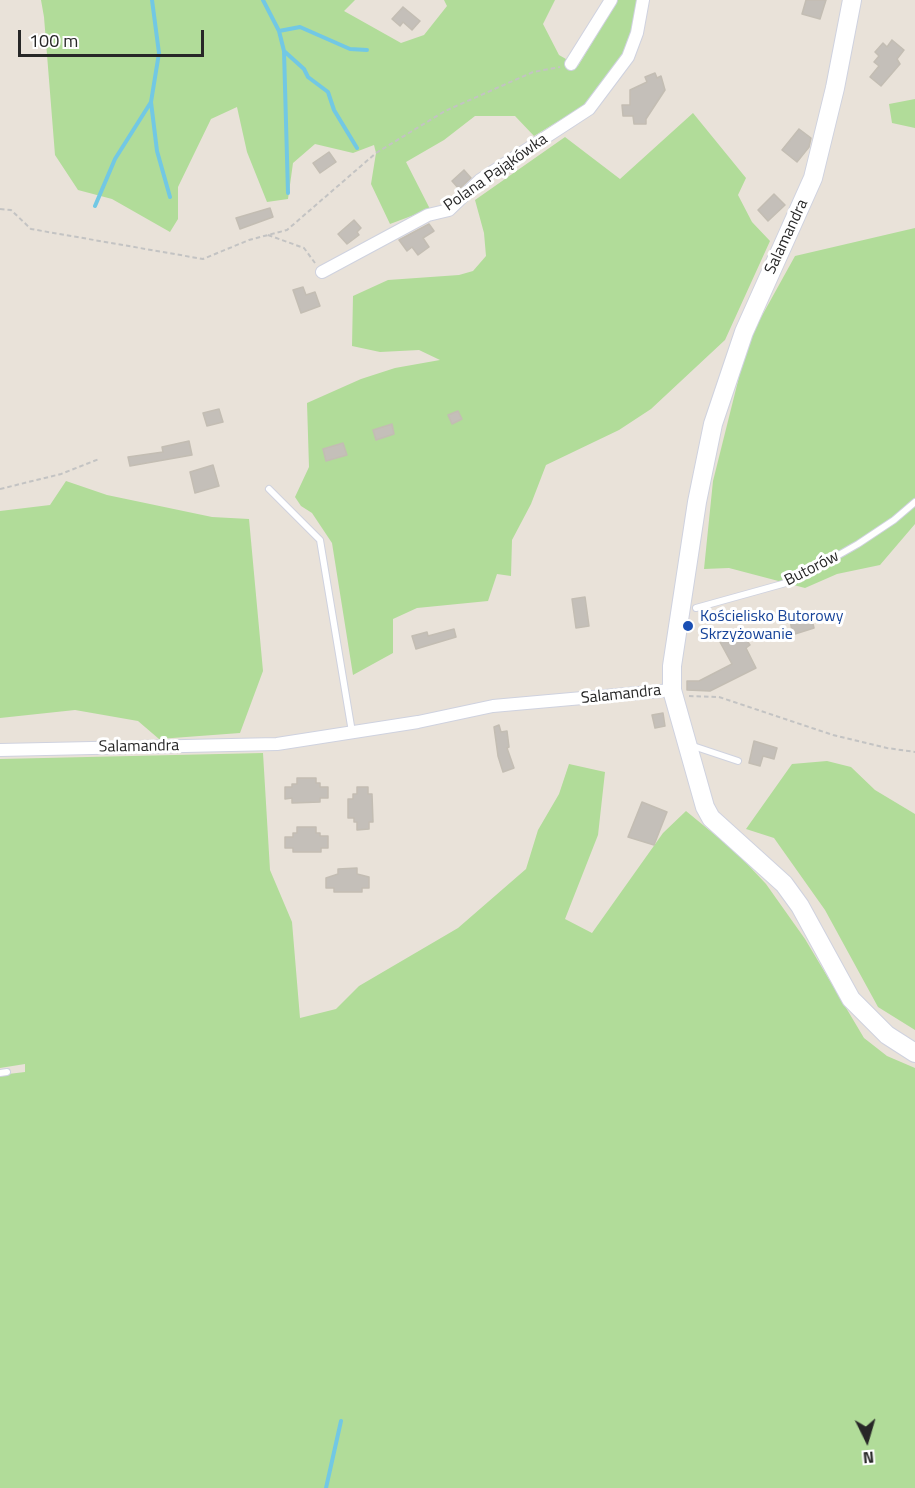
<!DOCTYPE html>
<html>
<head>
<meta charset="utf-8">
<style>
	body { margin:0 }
	#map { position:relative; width:915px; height:1488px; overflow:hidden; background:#e9e2d9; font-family:"Titillium Web",sans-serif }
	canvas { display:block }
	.north { position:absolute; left:837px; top:1410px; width:60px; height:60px; -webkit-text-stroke:4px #fff; paint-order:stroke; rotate:175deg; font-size:16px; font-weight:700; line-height:24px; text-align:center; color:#272727 }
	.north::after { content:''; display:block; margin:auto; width:21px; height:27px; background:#272727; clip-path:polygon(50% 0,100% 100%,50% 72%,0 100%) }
	.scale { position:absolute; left:18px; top:30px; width:186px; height:27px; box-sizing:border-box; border:3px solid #272727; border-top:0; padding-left:8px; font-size:18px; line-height:21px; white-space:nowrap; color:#272727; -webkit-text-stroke:4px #fff; paint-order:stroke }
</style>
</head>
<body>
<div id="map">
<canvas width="915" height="1488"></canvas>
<div class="north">N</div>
<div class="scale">100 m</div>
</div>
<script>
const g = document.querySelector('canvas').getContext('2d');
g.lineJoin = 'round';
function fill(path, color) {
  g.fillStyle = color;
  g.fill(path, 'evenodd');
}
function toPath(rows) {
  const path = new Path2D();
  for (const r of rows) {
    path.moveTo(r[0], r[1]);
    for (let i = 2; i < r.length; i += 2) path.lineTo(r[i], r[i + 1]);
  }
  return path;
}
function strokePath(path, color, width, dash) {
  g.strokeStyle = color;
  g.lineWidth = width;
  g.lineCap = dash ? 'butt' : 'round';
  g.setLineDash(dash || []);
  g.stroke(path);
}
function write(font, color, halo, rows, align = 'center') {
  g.font = font + ' "Titillium Web",sans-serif';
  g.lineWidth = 6;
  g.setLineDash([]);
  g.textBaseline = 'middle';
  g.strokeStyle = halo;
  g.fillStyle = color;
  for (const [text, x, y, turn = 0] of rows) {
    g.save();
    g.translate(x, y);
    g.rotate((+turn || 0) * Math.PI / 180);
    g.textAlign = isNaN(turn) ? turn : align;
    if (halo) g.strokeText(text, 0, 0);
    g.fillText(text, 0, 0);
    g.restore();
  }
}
fill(toPath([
	[41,0,355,0,344,11,401,43,424,35,447,6,444,0,555,0,543,24,559,55,578,66,618,0,638,0,632,35,621,60,585,105,534,136,515,116,475,116,444,140,406,162,430,209,390,224,371,184,376,153,374,145,353,153,315,144,293,163,288,199,267,202,247,152,237,107,211,119,178,187,178,219,170,232,112,199,78,190,55,155,44,17],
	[915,99,915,128,892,123,889,104],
	[693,113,746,178,738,195,752,222,770,241,725,340,651,409,619,430,546,465,531,504,512,540,511,576,497,574,488,601,417,608,393,619,393,653,353,675,332,543,312,513,301,506,295,497,309,467,307,403,361,379,395,368,440,360,419,350,380,352,352,346,353,296,388,280,459,275,473,271,486,256,484,233,475,200,565,137,620,179],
	[915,228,915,524,880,565,837,574,805,588,729,568,704,569,713,481,748,341,795,256],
	[66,481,107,495,212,517,249,519,263,671,240,733,159,739,138,721,75,710,0,718,0,511,50,505],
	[263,753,270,870,292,922,300,1018,336,1009,359,986,458,928,526,869,538,830,559,794,569,764,605,772,598,835,565,919,592,933,663,833,686,811,737,853,766,884,805,939,864,1038,887,1056,915,1068,915,1488,0,1488,0,1075,25,1072,25,1064,0,1068,0,759],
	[827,761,851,767,875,790,915,814,915,1030,878,1007,825,910,774,838,746,829,792,764]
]), '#b1dc99');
strokePath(toPath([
	[152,0,159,53,151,102,157,151,170,197],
	[263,0,279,31,284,51,304,69,308,77,328,92,334,110,357,148],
	[279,31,300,27,350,49,367,50],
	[284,51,288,193],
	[95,206,115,159,151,102],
	[326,1488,341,1421]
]), '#72c8e4', 4);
const building = toPath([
	[806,0,826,0,820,19,802,14,806,0],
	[403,7,420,21,412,30,403,22,400,26,392,19,403,7],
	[892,40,904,50,897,59,900,64,881,86,870,77,879,66,874,62,879,56,875,52,883,43,887,47,892,40],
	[655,73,657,78,661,76,665,90,646,119,646,124,634,124,633,116,623,116,622,105,630,105,630,90,647,82,645,77,655,73],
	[799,129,811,138,809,147,797,162,782,150,799,129],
	[329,152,336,162,320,173,313,163,329,152],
	[464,170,471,178,459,189,452,181,464,170],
	[774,194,785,205,768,221,758,210,774,194],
	[270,208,273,217,240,229,236,218,270,208],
	[354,220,361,228,357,232,359,235,347,244,338,234,354,220],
	[429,224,434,231,423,238,429,247,418,255,412,247,407,251,399,240,429,224],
	[303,287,306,295,315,292,320,306,301,313,293,290,303,287],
	[219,409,223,422,207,426,203,413,219,409],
	[458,411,462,419,452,424,448,415,458,411],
	[392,424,394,434,376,440,373,430,392,424],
	[189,441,192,455,130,466,128,457,163,452,162,447,189,441],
	[343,443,347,455,326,461,323,449,343,443],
	[213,465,219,486,195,493,190,472,213,465],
	[585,597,589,626,576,628,572,599,585,597],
	[811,615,814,628,795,634,792,632,790,619,811,615],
	[454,629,456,637,416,649,412,636,427,632,428,636,454,629],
	[740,631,750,645,746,648,756,668,710,691,687,690,687,681,699,681,732,664,720,642,740,631],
	[663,713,665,726,655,728,652,715,663,713],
	[499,725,501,732,507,731,509,747,507,748,514,768,503,772,498,756,494,727,499,725],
	[754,741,777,748,774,759,763,756,760,766,749,763,754,741],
	[297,778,316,778,316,783,320,783,320,787,328,787,328,798,320,798,320,802,292,803,292,798,285,799,285,787,292,787,292,784,297,784,297,778],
	[357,787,368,787,368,794,372,794,373,822,369,822,369,829,357,830,357,822,354,822,354,818,348,818,348,799,353,799,353,794,357,794,357,787],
	[642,802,667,812,654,845,628,837,642,802],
	[297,827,316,827,316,833,320,833,320,836,328,836,328,848,321,848,321,852,293,852,293,848,285,848,285,837,293,837,293,833,297,833,297,827],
	[357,868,357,874,369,877,369,888,362,888,362,892,334,892,334,888,326,888,326,878,338,874,338,869,357,868]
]);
fill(building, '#c4bfb9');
strokePath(building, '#c3bdb3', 1.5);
const lane = toPath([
	[269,489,320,540,352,732],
	[696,608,793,581,858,544,894,520,915,502],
	[690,745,738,761],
	[0,1073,7,1072]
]);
const street = toPath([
	[571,64,611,0],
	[322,272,428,215,449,210,480,180,589,109,628,57,637,33,643,0],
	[0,750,277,744,418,722,493,706,672,690]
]);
const secondary = toPath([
	[852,0,835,88,813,178,744,332,713,424,697,502,672,666,672,690,705,807,711,818,784,884,800,906,851,999,887,1035,915,1053]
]);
strokePath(lane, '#cfd2df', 8);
strokePath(street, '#cfd2df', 14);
strokePath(secondary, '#cfd2df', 20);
strokePath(toPath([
	[0,209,11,210,31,229,203,259,249,240,287,230,376,153,445,111,533,72,560,67],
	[268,235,304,248,315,263],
	[0,489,61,474,99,459],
	[689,696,719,697,833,735,887,748,915,752]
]), '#c3c3c3', 2, [4.5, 3]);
strokePath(lane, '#fff', 6);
strokePath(street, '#fff', 12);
strokePath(secondary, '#fff', 18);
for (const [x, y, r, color] of [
	[688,626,6,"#1a4fb4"]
]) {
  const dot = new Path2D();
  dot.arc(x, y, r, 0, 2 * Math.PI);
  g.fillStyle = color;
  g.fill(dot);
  strokePath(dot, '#fff', 2);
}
write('16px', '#272727', '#fff', [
	["Polana Pająkówka",496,173,-35],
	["Salamandra",787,237,-65],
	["Butorów",812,569,-27],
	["Salamandra",621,695,-6],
	["Salamandra",139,747,-1]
]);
write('16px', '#164399', '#fff', [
	["Kościelisko Butorowy",700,617],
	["Skrzyżowanie",700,635]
], 'left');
</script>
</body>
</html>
